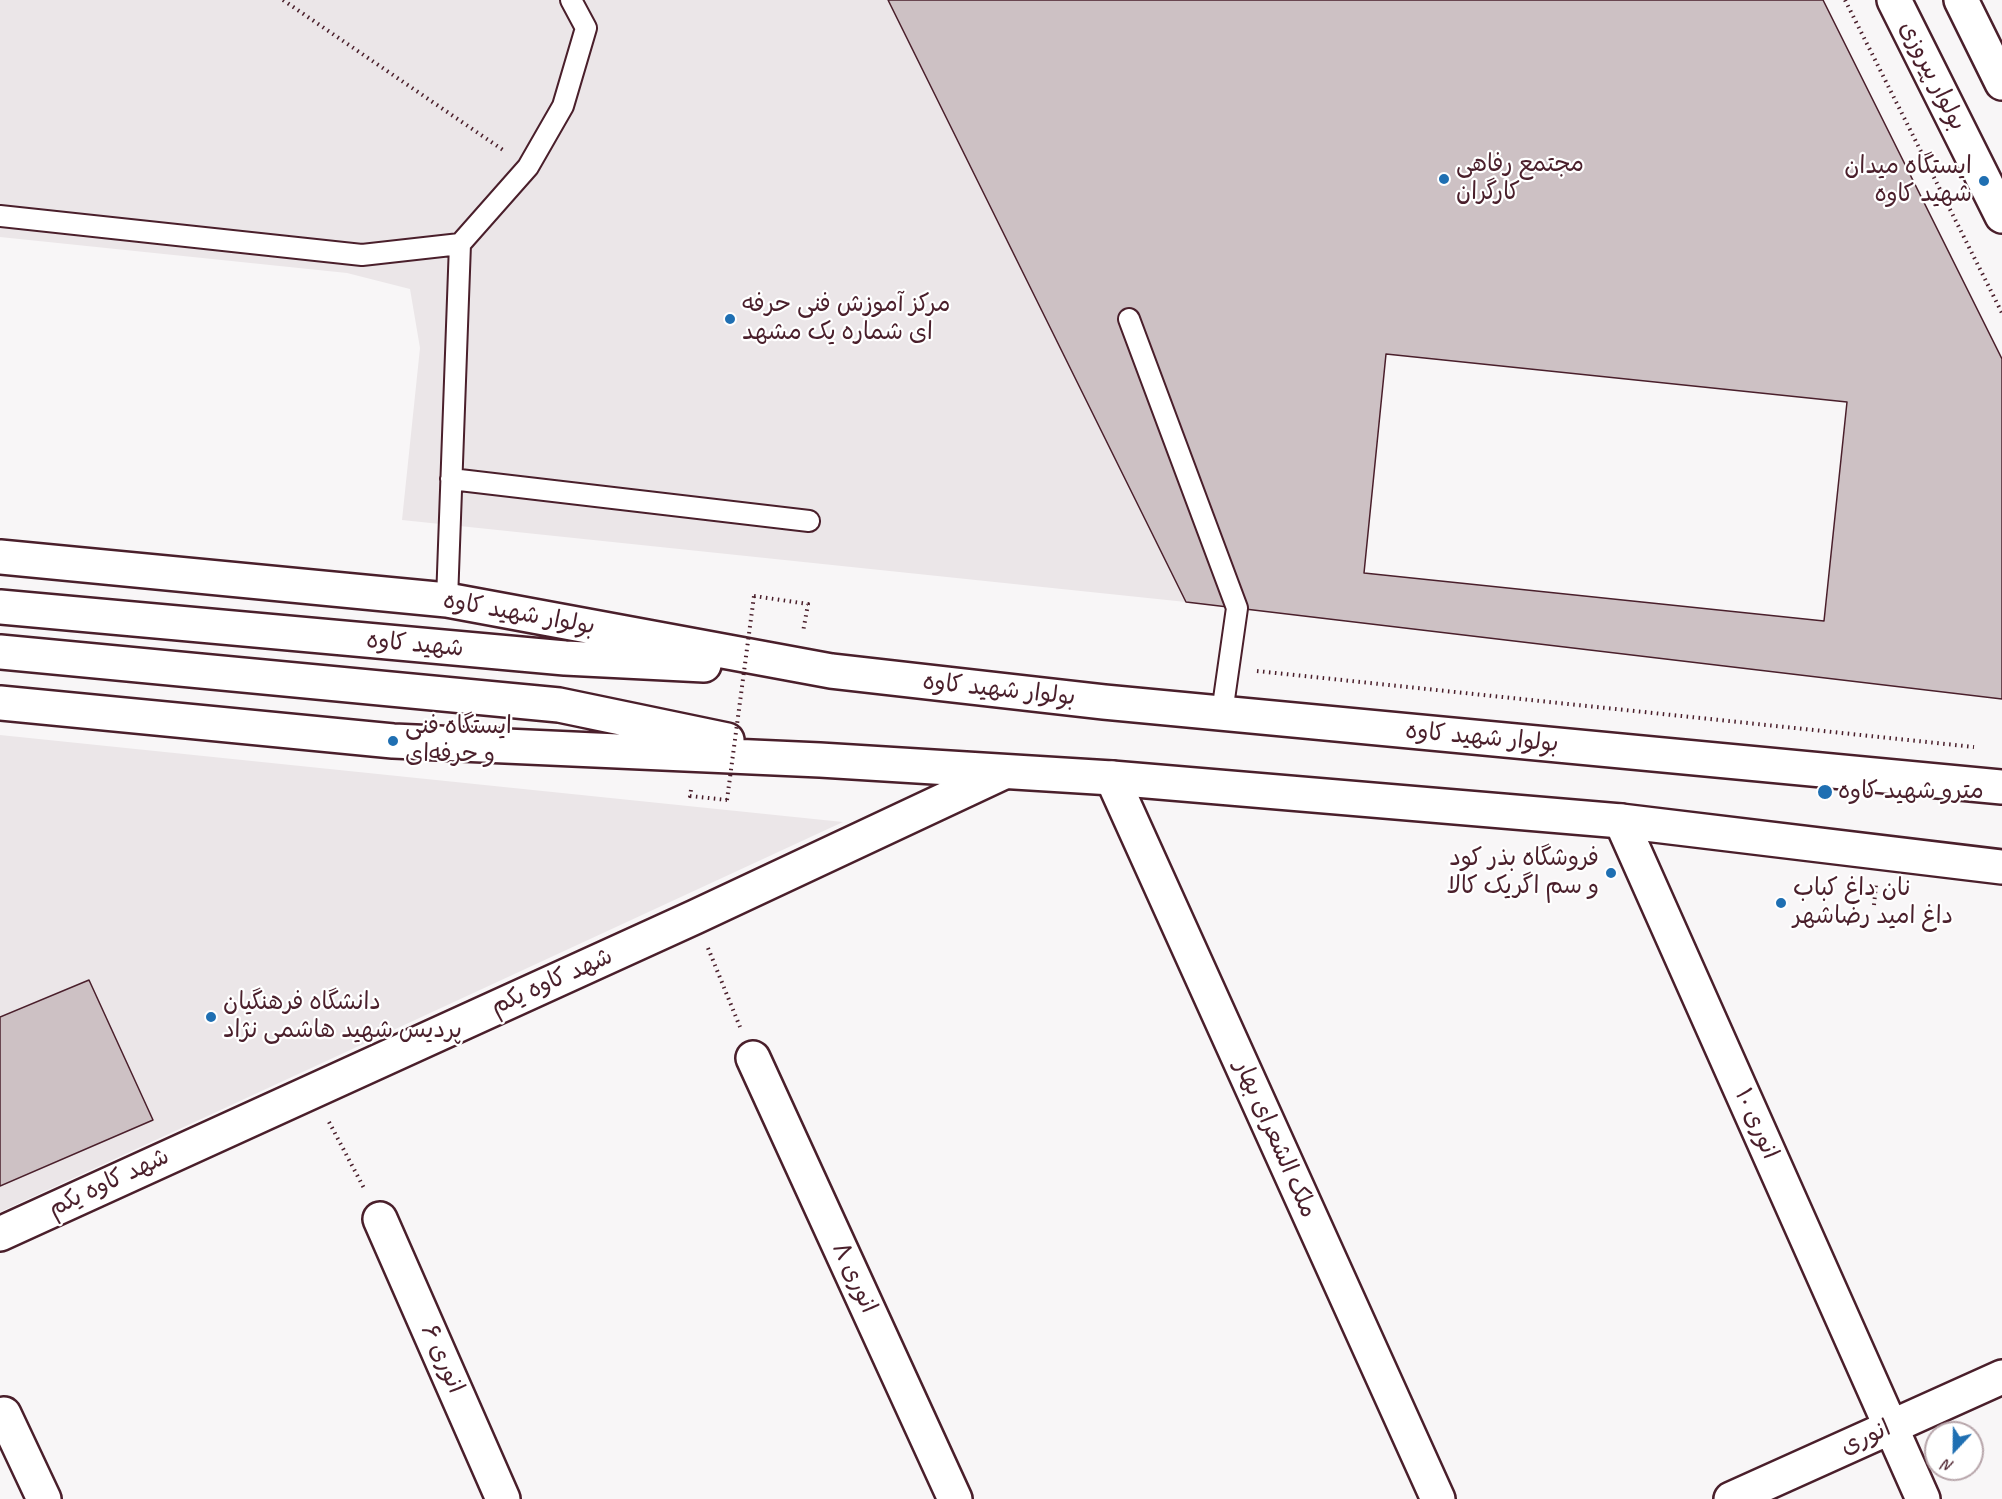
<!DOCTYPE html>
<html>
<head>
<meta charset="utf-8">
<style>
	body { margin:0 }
	#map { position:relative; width:2002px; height:1499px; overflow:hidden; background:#f8f6f7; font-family:Caveat,sans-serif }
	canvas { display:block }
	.north { position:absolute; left:1924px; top:1421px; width:60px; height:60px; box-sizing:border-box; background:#fff; border:2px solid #b7a5aa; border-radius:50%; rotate:202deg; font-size:16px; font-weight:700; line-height:24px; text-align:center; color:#4a1f2b }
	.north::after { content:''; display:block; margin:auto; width:21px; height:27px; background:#1f6fb2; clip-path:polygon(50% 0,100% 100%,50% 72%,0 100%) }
</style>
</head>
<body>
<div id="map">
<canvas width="2002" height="1499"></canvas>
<div class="north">N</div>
</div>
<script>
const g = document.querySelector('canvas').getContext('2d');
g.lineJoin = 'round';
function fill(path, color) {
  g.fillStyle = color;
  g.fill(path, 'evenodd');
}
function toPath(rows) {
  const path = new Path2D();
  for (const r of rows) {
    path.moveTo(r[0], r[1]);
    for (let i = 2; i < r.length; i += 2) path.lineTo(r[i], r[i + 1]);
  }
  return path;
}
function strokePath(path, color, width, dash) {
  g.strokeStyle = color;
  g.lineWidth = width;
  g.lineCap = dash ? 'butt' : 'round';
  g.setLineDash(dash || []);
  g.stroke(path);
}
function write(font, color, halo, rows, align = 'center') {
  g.font = font + ' Caveat,"Playpen Sans Arabic",sans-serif';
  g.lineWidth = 4.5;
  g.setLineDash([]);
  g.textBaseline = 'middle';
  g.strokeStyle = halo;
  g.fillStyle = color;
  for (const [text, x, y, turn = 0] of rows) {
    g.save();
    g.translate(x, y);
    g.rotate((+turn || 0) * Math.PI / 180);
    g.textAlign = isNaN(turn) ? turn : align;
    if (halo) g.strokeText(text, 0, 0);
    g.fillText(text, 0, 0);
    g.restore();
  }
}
fill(toPath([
	[0,0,888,0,1186,602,402,520,420,348,410,289,347,273,0,237],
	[0,735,843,822,0,1212]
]), '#ebe6e8');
const building = toPath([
	[888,0,1823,0,2002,359,2002,699,1186,602,888,0],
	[1386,354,1847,402,1824,621,1364,573,1386,354],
	[89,980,153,1120,0,1186,0,1017,89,980]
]);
fill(building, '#cdc1c4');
strokePath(building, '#4a1f2b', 1.5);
const service = toPath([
	[0,216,362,255,460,244],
	[1129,319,1237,608,1222,713],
	[451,479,809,521],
	[447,600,460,244,528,167,563,106,586,28,571,0]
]);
const minor = toPath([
	[1112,778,1438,1499],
	[1621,821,1923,1499],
	[753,1058,955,1499],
	[380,1219,503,1499],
	[0,1234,695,917,1004,772],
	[4,1414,44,1499],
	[1731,1499,2002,1377]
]);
const primary = toPath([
	[1894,0,2002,216],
	[1961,0,2002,83],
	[0,557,447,600,831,671,1104,702,2002,787],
	[0,607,565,658,704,665],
	[0,652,559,705,727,740],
	[0,703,393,741,820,760,1112,778,1621,821,2002,867]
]);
strokePath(service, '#4a1f2b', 24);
strokePath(minor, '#4a1f2b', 38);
strokePath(primary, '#4a1f2b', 38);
strokePath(toPath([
	[283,0,506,152],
	[1845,0,2002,313],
	[754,596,808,604,803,632],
	[1257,671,1974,747],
	[691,790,690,796,727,800],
	[1874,905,1876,885],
	[708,948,740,1027],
	[329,1122,365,1190]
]), '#4a1f2b', 4, [1.5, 4.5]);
strokePath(service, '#fff', 20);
strokePath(minor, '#fff', 33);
strokePath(primary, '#fff', 33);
strokePath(toPath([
	[727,800,754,596]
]), '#4a1f2b', 4, [1.5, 4.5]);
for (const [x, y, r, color] of [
	[1444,179,6,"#1f6fb2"],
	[1984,181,6,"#1f6fb2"],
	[730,319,6,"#1f6fb2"],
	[393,741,6,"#1f6fb2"],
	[1825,792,8,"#1f6fb2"],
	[1611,873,6,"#1f6fb2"],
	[1781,903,6,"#1f6fb2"],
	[211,1017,6,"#1f6fb2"]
]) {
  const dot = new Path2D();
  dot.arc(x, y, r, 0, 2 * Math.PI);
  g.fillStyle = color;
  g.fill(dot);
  strokePath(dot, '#fff', 2);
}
write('24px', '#4a1f2b', '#fff', [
	["بولوار پیروزی",1932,76,63],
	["بولوار شهید کاوه",519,614,10],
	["شهید کاوه",415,645,5],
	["بولوار شهید کاوه",999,690,6],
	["بولوار شهید کاوه",1482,738,5],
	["شهد کاوه یکم",552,982,-24],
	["انوری ۱۰",1756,1124,66],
	["ملک الشعرای بهار",1275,1139,66],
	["شهد کاوه یکم",109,1183,-25],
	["انوری ۸",854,1278,65],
	["انوری ۶",442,1359,66],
	["انوری",1866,1438,-24]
]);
write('24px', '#4a1f2b', '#fff', [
	["مجتمع رفاهی",1456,165],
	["کارگران",1456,193],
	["ایستگاه میدان",1972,167,"right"],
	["شهید کاوه",1972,195,"right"],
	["مرکز آموزش فنی حرفه",742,305],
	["ای شماره یک مشهد",742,333],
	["ایستگاه فنی",405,727],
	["و حرفه‌ای",405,755],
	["مترو شهید کاوه",1838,792],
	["فروشگاه بذر کود",1599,859,"right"],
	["و سم اگریک کالا",1599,887,"right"],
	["نان داغ کباب",1793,889],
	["داغ امید رضاشهر",1793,917],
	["دانشگاه فرهنگیان",223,1003],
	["پردیس شهید هاشمی نژاد",223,1031]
], 'left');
</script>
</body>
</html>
